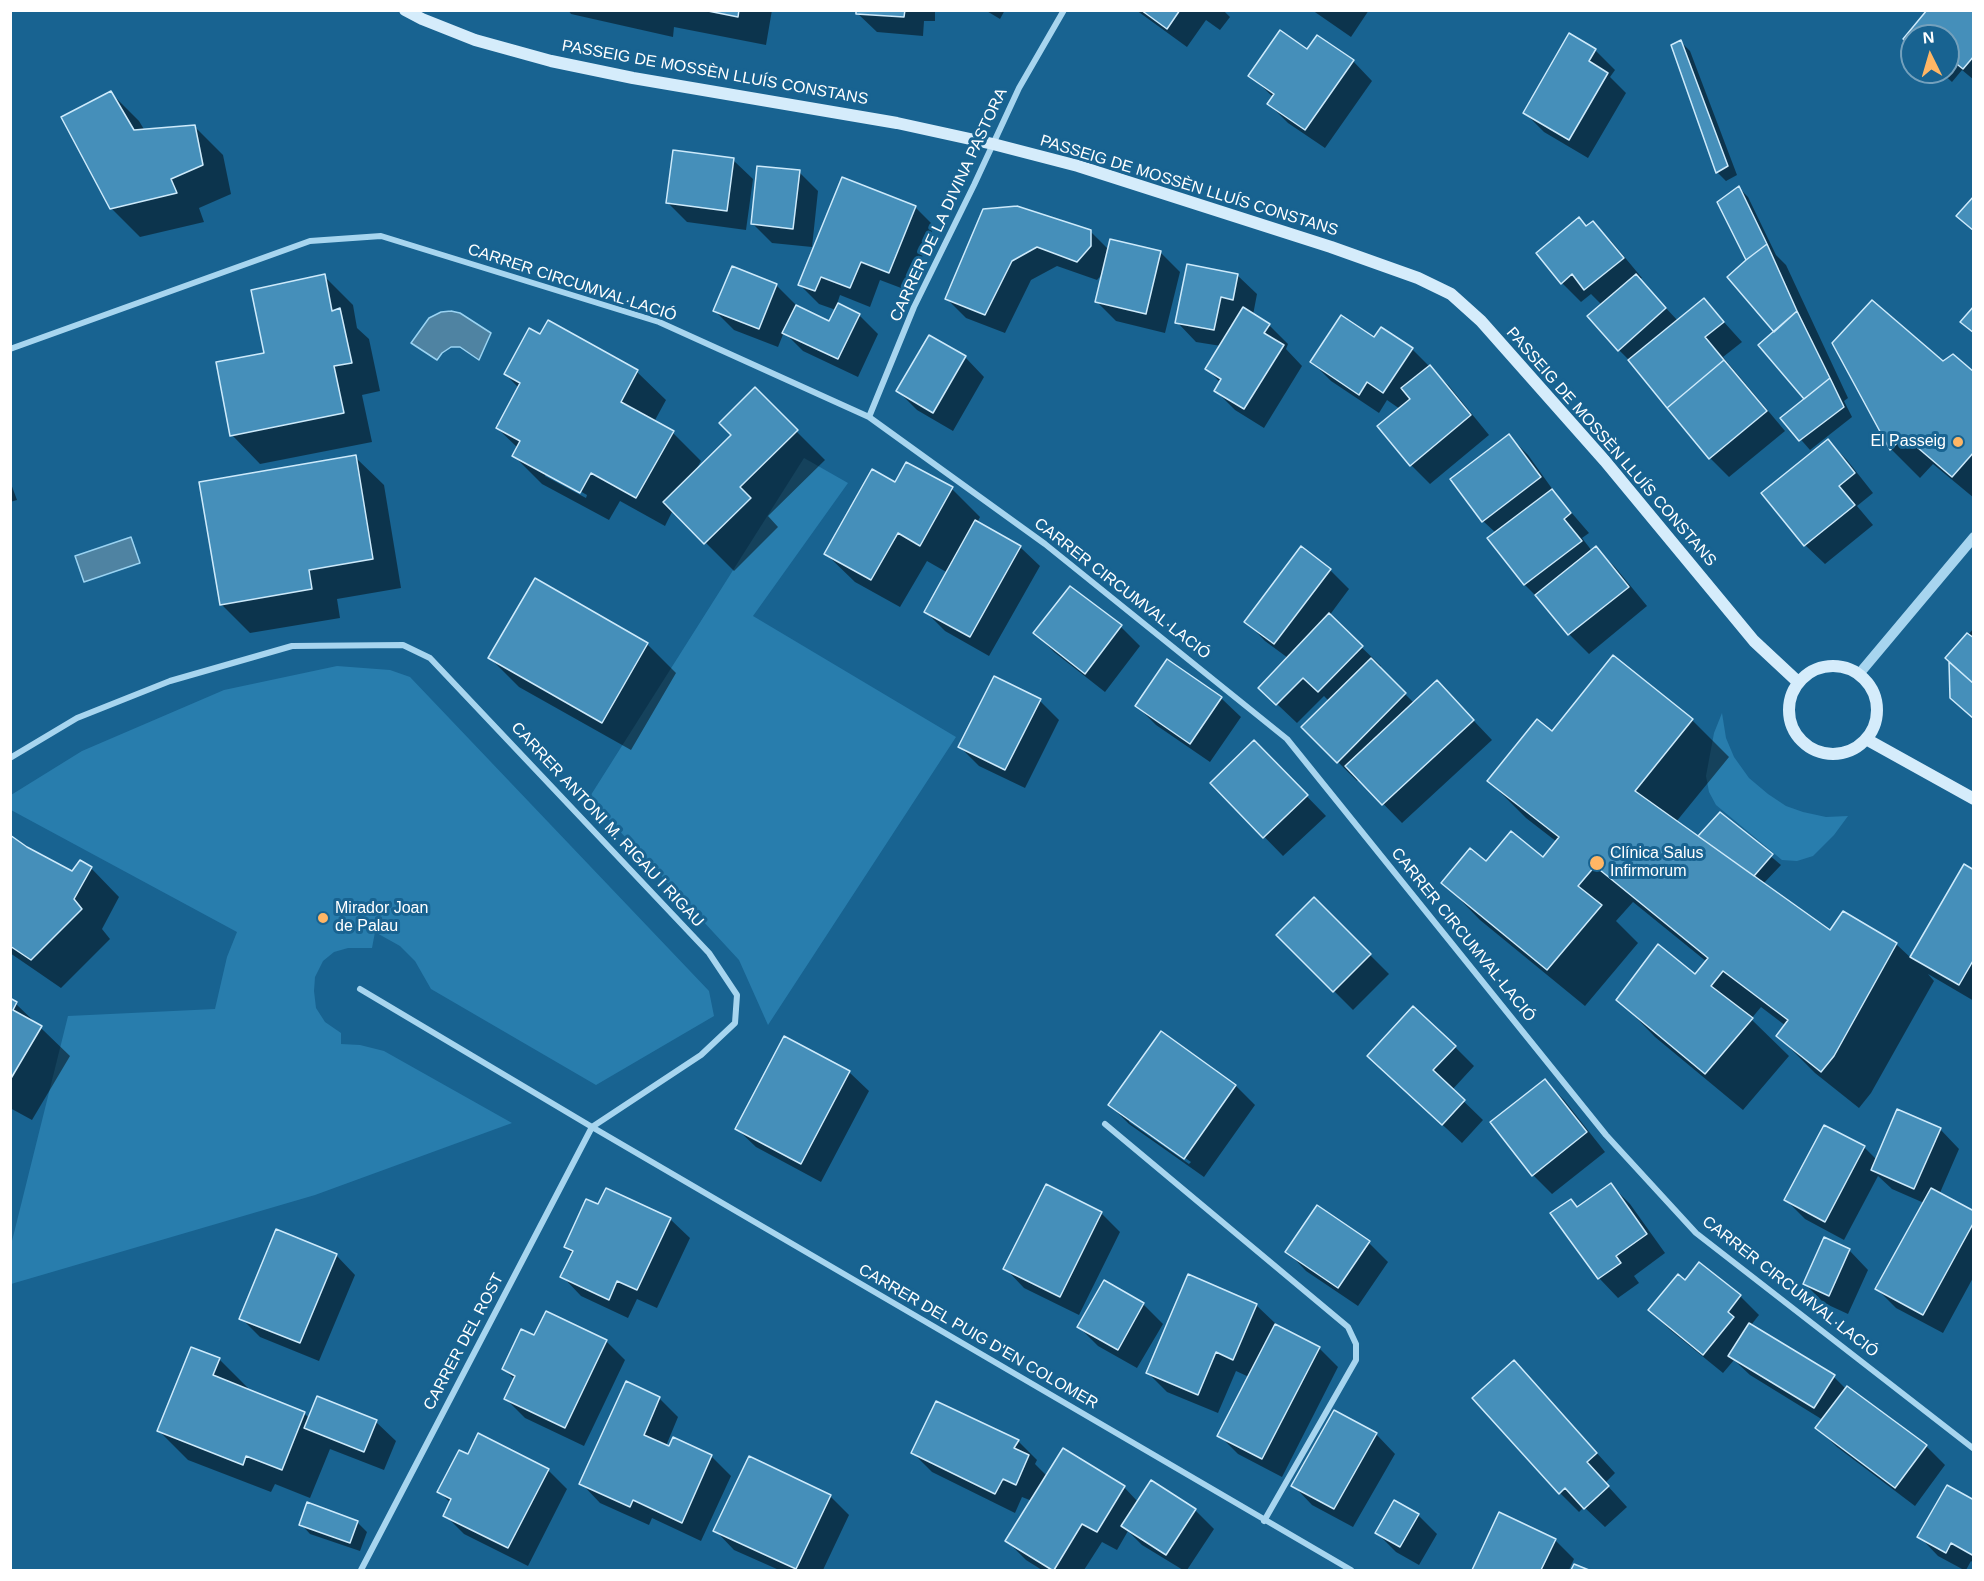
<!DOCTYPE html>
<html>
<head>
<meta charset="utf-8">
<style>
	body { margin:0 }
	#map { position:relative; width:1984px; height:1581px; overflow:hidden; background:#186391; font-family:Helvetica,sans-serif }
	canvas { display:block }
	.frame { position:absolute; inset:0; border:12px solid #fff; pointer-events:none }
	.north { position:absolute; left:1900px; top:24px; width:60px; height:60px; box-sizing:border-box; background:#186391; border:2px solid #74a1bd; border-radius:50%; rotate:355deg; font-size:16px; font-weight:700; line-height:24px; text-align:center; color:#fff }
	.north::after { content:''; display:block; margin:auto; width:21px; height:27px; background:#ffb665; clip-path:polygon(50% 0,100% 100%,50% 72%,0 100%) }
</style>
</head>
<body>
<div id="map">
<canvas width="1984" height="1581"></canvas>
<div class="frame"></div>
<div class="north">N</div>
</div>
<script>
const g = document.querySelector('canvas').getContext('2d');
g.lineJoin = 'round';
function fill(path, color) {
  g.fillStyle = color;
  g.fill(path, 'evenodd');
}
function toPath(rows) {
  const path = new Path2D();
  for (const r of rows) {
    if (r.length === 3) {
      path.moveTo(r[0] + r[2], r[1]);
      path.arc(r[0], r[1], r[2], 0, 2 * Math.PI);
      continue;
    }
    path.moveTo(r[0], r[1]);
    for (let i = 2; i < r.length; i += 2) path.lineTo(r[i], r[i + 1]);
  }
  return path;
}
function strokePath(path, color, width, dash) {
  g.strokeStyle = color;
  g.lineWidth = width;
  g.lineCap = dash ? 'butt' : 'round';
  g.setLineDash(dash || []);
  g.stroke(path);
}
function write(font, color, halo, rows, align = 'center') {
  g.font = font + ' Helvetica,sans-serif';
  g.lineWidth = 6;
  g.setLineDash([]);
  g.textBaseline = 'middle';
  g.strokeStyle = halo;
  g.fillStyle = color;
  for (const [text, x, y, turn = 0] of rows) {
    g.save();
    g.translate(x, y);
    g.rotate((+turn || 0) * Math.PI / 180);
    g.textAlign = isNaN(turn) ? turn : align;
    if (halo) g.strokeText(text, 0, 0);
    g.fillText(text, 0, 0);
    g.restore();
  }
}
fill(toPath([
	[804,458,848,483,753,616,956,737,768,1025,739,960,589,798],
	[337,666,390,670,410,677,709,991,714,1016,596,1085,431,989,415,961,400,946,375,932,372,948,348,948,334,952,323,961,315,977,314,991,316,1008,325,1022,341,1033,341,1044,360,1045,384,1051,512,1123,315,1195,11,1284,11,1245,68,1016,215,1009,227,957,237,932,11,810,11,795,82,751,224,690],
	[1722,713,1726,738,1734,757,1749,778,1768,794,1786,806,1803,812,1826,817,1848,816,1834,835,1813,856,1797,861,1782,860,1716,805,1709,792,1706,776,1714,733]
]), '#287dad');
const water = toPath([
	[451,311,460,313,491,333,479,360,460,347,451,347,442,353,437,360,411,343,429,318,441,312,451,311],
	[131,537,140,563,84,582,75,556,131,537]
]);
fill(water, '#4f83a2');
strokePath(water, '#9ad3f2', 1.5);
fill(toPath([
	[568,10,772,10,766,45,674,27,673,37,571,14],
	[858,10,935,10,935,21,924,21,923,36,877,32,857,13],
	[985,10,1005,10,1000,19],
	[1136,10,1223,10,1230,17,1220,30,1206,20,1187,47],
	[1312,10,1369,10,1351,37],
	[1974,10,1974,80,1962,70,1952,82,1941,72,1948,72,1948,36,1912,36,1912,46,1905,39],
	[1570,35,1595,50,1615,70,1610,77,1626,93,1588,158,1544,132,1525,113],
	[1317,37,1353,61,1372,81,1325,148,1288,123,1269,104,1273,97,1250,75,1307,51],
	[1681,42,1690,51,1737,175,1726,181,1717,172],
	[110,92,139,121,145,131,194,126,223,155,231,194,199,208,204,222,140,237,111,208],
	[733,160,753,179,746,230,687,222,667,202],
	[799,172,818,191,812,247,772,243,753,224],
	[1739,188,1748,197,1776,255,1786,265,1848,398,1844,401,1852,417,1810,450,1782,418,1806,399,1776,333,1748,260],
	[915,207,934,226,909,291,880,280,870,307,840,295,837,304,859,315,878,334,858,377,803,351,784,332,778,347,734,330,715,311,776,285,795,304,795,306,830,323,836,310,819,304,800,285],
	[984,211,1090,231,1109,250,1160,252,1180,272,1165,333,1116,321,1097,302,1104,272,1097,280,1057,266,1031,280,1005,333,966,318,947,299],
	[1592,223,1612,242,1642,278,1639,279,1678,321,1704,300,1742,342,1723,357,1785,431,1729,477,1710,458,1632,363,1619,350,1602,305,1591,294,1581,302,1562,283,1587,227],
	[1237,275,1257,294,1253,315,1269,325,1288,344,1286,349,1302,366,1264,428,1235,410,1216,391,1221,383,1207,369,1221,346,1196,342,1177,322],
	[324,276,353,305,357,328,369,339,380,391,362,395,372,442,260,464,232,435],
	[548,322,637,372,666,400,654,422,673,433,701,461,696,470,733,435,755,390,825,460,768,516,778,527,734,571,673,510,665,526,620,501,609,520,542,484,514,456,518,448,497,428,519,388,505,374,541,336],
	[545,472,587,495,586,498,545,476],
	[1834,343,1942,363,1974,374,1974,498,1933,464,1920,478,1892,450],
	[1412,349,1449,386,1489,435,1430,484,1411,465,1400,409,1387,400,1379,413,1331,381,1312,362],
	[965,357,984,377,953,431,917,410,898,391],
	[1509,436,1528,455,1558,497,1589,533,1582,538,1592,551,1595,548,1615,567,1647,606,1589,654,1569,634,1544,604,1525,585,1489,538,1496,533,1483,521],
	[1828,441,1847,460,1873,493,1857,506,1873,525,1825,564,1805,545,1763,493],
	[355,457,384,485,401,588,337,599,340,618,250,633,221,604],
	[10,481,17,500,10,502],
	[896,484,952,489,980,517,977,523,1020,547,1040,566,989,656,945,631,926,612,948,573,927,561,900,607,855,582,826,554],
	[1330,570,1349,589,1329,616,1381,666,1379,668,1414,703,1456,702,1492,740,1402,823,1359,779,1357,781,1303,727,1329,701,1324,696,1297,723,1260,688,1288,658,1265,641,1246,621],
	[1071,588,1121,627,1140,646,1105,692,1054,652,1035,633],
	[1974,628,1974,682,1966,675,1952,698,1951,662,1947,658],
	[647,644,676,673,631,750,519,687,490,658],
	[1168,661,1221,698,1241,717,1210,762,1156,725,1137,706],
	[1040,701,1059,720,1025,788,979,766,960,747],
	[1692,720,1729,757,1676,822,1698,838,1721,814,1781,865,1763,884,1831,932,1844,913,1896,944,1911,958,1965,866,1974,871,1974,1001,1928,974,1934,981,1871,1093,1859,1108,1815,1073,1778,1036,1786,1026,1761,1007,1751,1019,1789,1056,1743,1110,1655,1037,1618,999,1695,976,1707,962,1633,902,1616,921,1638,943,1585,1006,1480,920,1443,882,1486,863,1543,859,1557,842,1526,818,1489,781,1553,733],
	[1254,742,1326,816,1283,856,1212,783],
	[10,837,26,848,73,873,91,868,119,897,102,929,110,939,61,988,10,953],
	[1314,899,1389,974,1353,1010,1278,935],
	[10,1000,16,1004,70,1056,32,1120,10,1108],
	[1161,1033,1236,1086,1255,1105,1204,1177,1129,1124,1110,1105],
	[1129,1119,1191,1162,1189,1164,1129,1122],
	[1455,1047,1474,1066,1452,1090,1483,1120,1462,1143,1369,1056],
	[849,1072,869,1091,821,1182,756,1147,736,1128],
	[1545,1081,1564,1100,1605,1152,1552,1194,1533,1175],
	[1940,1129,1959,1149,1939,1195,1974,1213,1974,1276,1943,1333,1896,1308,1877,1289,1924,1203,1892,1189,1878,1176,1844,1240,1805,1219,1786,1200,1864,1147,1877,1160],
	[1611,1185,1630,1204,1665,1253,1634,1276,1639,1283,1618,1298,1599,1278,1552,1214,1578,1208],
	[607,1190,670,1219,690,1238,657,1308,637,1299,628,1318,581,1296,562,1276,573,1254,565,1247,599,1206],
	[1101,1213,1120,1232,1079,1315,1024,1288,1005,1268],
	[1369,1243,1388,1262,1358,1306,1306,1271,1287,1251],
	[1849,1250,1868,1270,1848,1314,1824,1303,1805,1284],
	[336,1255,355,1275,319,1361,260,1337,241,1318],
	[1105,1282,1144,1305,1163,1324,1137,1368,1098,1346,1079,1327],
	[1685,1282,1740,1296,1759,1315,1751,1325,1834,1377,1846,1389,1926,1446,1945,1465,1915,1506,1837,1447,1817,1428,1823,1420,1750,1375,1734,1360,1723,1373,1669,1329,1650,1310],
	[1256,1305,1276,1324,1319,1348,1338,1367,1282,1477,1238,1454,1219,1435,1249,1377,1236,1371,1218,1413,1167,1392,1148,1373],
	[535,1337,606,1341,625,1360,584,1446,525,1418,506,1399,515,1380,504,1369],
	[219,1359,248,1388,247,1390,304,1413,309,1418,318,1398,376,1422,396,1441,384,1470,330,1449,310,1498,275,1484,271,1492,188,1460,159,1431],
	[1514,1362,1615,1473,1605,1483,1627,1507,1605,1527,1584,1507,1579,1512,1560,1493],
	[659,1398,678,1417,666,1446,670,1448,673,1439,711,1456,731,1476,701,1541,652,1518,649,1525,600,1503,581,1483],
	[1376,1434,1395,1454,1353,1527,1312,1505,1293,1485],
	[1018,1441,1037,1460,1035,1464,1047,1476,1124,1487,1138,1502,1195,1510,1214,1529,1187,1570,1183,1570,1142,1545,1128,1531,1117,1550,1102,1542,1084,1570,1042,1570,1026,1560,1007,1541,1032,1501,1022,1497,1015,1513,932,1472,913,1453],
	[468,1456,548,1470,567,1489,528,1566,464,1534,445,1515,451,1503,439,1492],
	[830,1496,849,1515,823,1570,779,1570,734,1550,715,1530],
	[1974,1502,1974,1563,1971,1561,1966,1570,1964,1570,1938,1556,1919,1536],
	[1500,1514,1555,1540,1574,1559,1569,1570,1473,1570],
	[1418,1515,1437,1534,1419,1565,1396,1552,1377,1533],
	[357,1522,367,1532,360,1551,310,1534,301,1524]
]), '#0007');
const building = toPath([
	[703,10,739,10,738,17,703,10],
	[856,10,905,10,904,17,856,14,856,10],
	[1141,10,1180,10,1167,29,1141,10],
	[1927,10,1974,10,1974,56,1963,69,1948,57,1948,36,1912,36,1912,46,1903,39,1927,10],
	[1280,30,1307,49,1317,35,1354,60,1305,130,1267,104,1274,94,1248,76,1280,30],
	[1569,33,1596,49,1589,61,1608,73,1569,140,1523,113,1569,33],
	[1681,40,1728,166,1716,173,1671,45,1681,40],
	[111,91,134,130,195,125,203,165,171,179,177,193,110,209,61,117,111,91],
	[673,150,734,158,727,211,666,203,673,150],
	[757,166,800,170,793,229,751,224,757,166],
	[842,177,916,206,889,273,861,262,850,288,821,277,815,291,798,285,842,177],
	[1739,186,1767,244,1746,260,1717,202,1739,186],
	[1974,196,1974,231,1956,216,1974,196],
	[1017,206,1091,230,1091,246,1077,262,1037,247,1012,261,985,315,945,299,983,209,1017,206],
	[1579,217,1586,226,1593,221,1624,258,1584,290,1572,274,1561,284,1536,253,1579,217],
	[1110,239,1161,251,1146,314,1095,302,1110,239],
	[1767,244,1797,311,1774,332,1727,277,1746,260,1767,244],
	[1187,264,1238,274,1233,300,1221,297,1214,330,1175,323,1187,264],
	[732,266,777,284,759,329,713,311,732,266],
	[325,274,332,311,340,308,352,363,334,366,344,413,230,436,216,362,264,353,251,290,325,274],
	[1636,274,1666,308,1618,351,1587,316,1636,274],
	[1704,298,1724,322,1705,337,1724,360,1667,408,1628,360,1704,298],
	[1872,300,1943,361,1953,354,1974,372,1974,452,1952,477,1904,436,1890,450,1832,343,1872,300],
	[838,303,860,314,838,359,782,333,796,305,829,321,838,303],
	[1974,306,1974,333,1960,322,1974,306],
	[1243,307,1270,324,1264,333,1284,345,1244,409,1214,391,1221,379,1205,369,1243,307],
	[1797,311,1830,378,1804,399,1758,345,1797,311],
	[1341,315,1374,337,1381,327,1413,348,1383,393,1367,382,1359,395,1310,362,1341,315],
	[548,320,638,370,621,402,674,431,636,498,591,473,580,493,512,456,520,441,496,428,520,383,504,374,529,328,540,334,548,320],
	[929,335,966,356,933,413,896,391,929,335],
	[1724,360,1767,411,1709,459,1667,408,1724,360],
	[1430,365,1471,415,1410,466,1377,426,1410,399,1401,388,1430,365],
	[1830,378,1844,407,1799,441,1780,418,1830,378],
	[755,387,798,430,740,487,751,498,704,544,663,502,731,435,719,423,755,387],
	[1509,434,1541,477,1482,522,1450,479,1509,434],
	[1828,439,1855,473,1839,486,1855,505,1804,546,1761,493,1828,439],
	[356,455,373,559,309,570,312,589,220,605,199,482,356,455],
	[906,462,953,487,920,546,898,533,871,580,824,554,872,469,895,482,906,462],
	[1552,489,1571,513,1564,519,1582,541,1524,585,1487,538,1552,489],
	[975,520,1021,546,970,637,924,612,975,520],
	[1301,546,1331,569,1274,644,1244,622,1301,546],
	[1596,546,1629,587,1568,635,1535,595,1596,546],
	[535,578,648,643,602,723,488,658,535,578],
	[1070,586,1122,625,1085,674,1033,633,1070,586],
	[1329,613,1363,646,1318,692,1303,678,1276,705,1258,688,1329,613],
	[1967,633,1974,638,1974,684,1945,658,1967,633],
	[1613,655,1693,719,1635,791,1830,930,1843,911,1897,943,1834,1056,1821,1072,1776,1036,1788,1020,1723,971,1711,986,1753,1018,1705,1074,1616,1000,1658,944,1695,974,1708,958,1595,866,1578,886,1602,905,1547,970,1441,883,1470,848,1486,861,1511,831,1543,857,1559,837,1487,781,1537,719,1552,731,1613,655],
	[1371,658,1406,693,1337,763,1301,727,1371,658],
	[1167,659,1222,697,1190,744,1135,706,1167,659],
	[1949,662,1974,684,1974,719,1950,698,1949,662],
	[994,676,1041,699,1005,770,958,747,994,676],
	[1437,680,1474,720,1382,805,1345,766,1437,680],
	[1254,740,1308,795,1263,838,1210,783,1254,740],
	[1720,812,1773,854,1754,876,1698,836,1720,812],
	[10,835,27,847,72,871,80,860,92,867,74,899,82,909,31,960,10,946,10,835],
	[1964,864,1974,870,1974,959,1959,985,1910,957,1964,864],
	[1314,897,1371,954,1333,992,1276,935,1314,897],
	[10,998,17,1002,13,1010,42,1026,10,1080,10,998],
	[1413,1006,1456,1046,1433,1070,1465,1100,1442,1125,1367,1056,1413,1006],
	[1161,1031,1236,1085,1184,1159,1108,1105,1161,1031],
	[784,1036,850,1071,801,1164,735,1129,784,1036],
	[1545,1079,1587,1132,1532,1176,1490,1122,1545,1079],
	[1897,1109,1941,1128,1914,1189,1871,1170,1897,1109],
	[1824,1125,1865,1146,1825,1222,1784,1200,1824,1125],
	[1611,1183,1647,1234,1616,1256,1621,1263,1598,1279,1550,1213,1571,1199,1577,1207,1611,1183],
	[1046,1184,1102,1212,1060,1297,1003,1269,1046,1184],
	[606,1188,671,1218,637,1290,617,1281,609,1300,560,1277,573,1251,564,1247,586,1199,598,1204,606,1188],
	[1931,1188,1974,1211,1974,1222,1923,1315,1875,1289,1931,1188],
	[1317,1205,1370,1241,1338,1288,1285,1252,1317,1205],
	[276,1229,337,1254,300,1343,239,1319,276,1229],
	[1824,1237,1850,1249,1829,1296,1803,1284,1824,1237],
	[1699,1262,1741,1295,1728,1312,1734,1317,1703,1355,1648,1310,1678,1274,1685,1280,1699,1262],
	[1188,1274,1257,1304,1233,1360,1216,1352,1198,1395,1146,1373,1188,1274],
	[1104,1280,1144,1303,1118,1350,1077,1327,1104,1280],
	[546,1311,607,1340,565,1428,504,1399,515,1376,502,1369,521,1329,534,1335,546,1311],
	[1749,1323,1835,1375,1814,1408,1728,1356,1749,1323],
	[1275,1324,1320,1347,1262,1459,1217,1436,1275,1324],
	[191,1347,220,1358,213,1375,305,1412,282,1470,246,1456,243,1465,157,1431,191,1347],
	[1514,1360,1597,1453,1587,1462,1609,1486,1584,1509,1565,1488,1559,1494,1472,1398,1514,1360],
	[626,1381,660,1397,644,1435,669,1446,673,1437,712,1455,682,1523,633,1500,630,1507,579,1484,626,1381],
	[1847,1386,1927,1445,1895,1488,1815,1428,1847,1386],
	[317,1396,377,1420,364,1452,304,1428,317,1396],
	[936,1401,1019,1440,1014,1448,1029,1455,1016,1485,1003,1479,995,1494,911,1453,936,1401],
	[1334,1410,1377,1433,1334,1509,1291,1486,1334,1410],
	[478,1433,549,1469,508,1548,443,1516,451,1499,437,1492,459,1450,468,1454,478,1433],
	[1063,1448,1125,1486,1097,1532,1082,1524,1054,1570,1052,1570,1005,1541,1063,1448],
	[749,1456,831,1495,796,1569,713,1531,749,1456],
	[1151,1480,1196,1509,1166,1555,1121,1526,1151,1480],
	[1947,1485,1974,1500,1974,1556,1951,1543,1946,1553,1917,1537,1947,1485],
	[1394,1500,1419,1514,1400,1547,1375,1533,1394,1500],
	[307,1502,358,1521,350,1543,299,1525,307,1502],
	[1499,1512,1556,1539,1541,1570,1472,1570,1499,1512],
	[1574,1564,1589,1570,1571,1570,1574,1564]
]);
fill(building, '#458fba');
strokePath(building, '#cdeafb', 1.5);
strokePath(toPath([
	[10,349,310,241,381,236,659,322,869,417,1045,544,1287,739,1606,1135,1696,1233,1974,1449],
	[869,417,914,307,974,185,1019,88,1064,10],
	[10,758,77,718,170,681,292,646,403,645,430,658,709,953,737,995,735,1023,701,1055,592,1127,360,989],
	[1105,1124,1348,1327,1356,1344,1356,1360,1264,1521],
	[361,1570,592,1127,1351,1570]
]), '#a7d5ef', 6);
strokePath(toPath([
	[1859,674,1974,537]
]), '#a7d5ef', 10);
strokePath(toPath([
	[405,10,422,19,475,40,551,61,633,78,897,123,993,144,1078,166,1331,247,1418,278,1451,294,1481,321,1605,461,1754,641,1798,682],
	[1833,710,44],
	[1866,739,1974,799]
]), '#d5ecfb', 12);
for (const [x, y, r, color] of [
	[1958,442,6,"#ffb665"],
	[1597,863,8,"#ffb665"],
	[323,918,6,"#ffb665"]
]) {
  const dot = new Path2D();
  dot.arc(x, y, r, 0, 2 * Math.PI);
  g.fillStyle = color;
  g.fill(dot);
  strokePath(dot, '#186391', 2);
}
write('16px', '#fff', '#186391', [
	["PASSEIG DE MOSSÈN LLUÍS CONSTANS",715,73,10],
	["PASSEIG DE MOSSÈN LLUÍS CONSTANS",1189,186,17],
	["CARRER DE LA DIVINA PASTORA",949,205,-65],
	["CARRER CIRCUMVAL·LACIÓ",572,283,18],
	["PASSEIG DE MOSSÈN LLUÍS CONSTANS",1611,447,49],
	["CARRER CIRCUMVAL·LACIÓ",1122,589,38],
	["CARRER ANTONI M. RIGAU I RIGAU",607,825,47],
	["CARRER CIRCUMVAL·LACIÓ",1463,935,51],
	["CARRER CIRCUMVAL·LACIÓ",1790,1287,38],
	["CARRER DEL PUIG D'EN COLOMER",978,1337,30],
	["CARRER DEL ROST",464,1342,-62]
]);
write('16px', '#fff', '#186391', [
	["El Passeig",1946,442,"right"],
	["Clínica Salus",1610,854],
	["Infirmorum",1610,872],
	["Mirador Joan",335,909],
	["de Palau",335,927]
], 'left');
</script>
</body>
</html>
